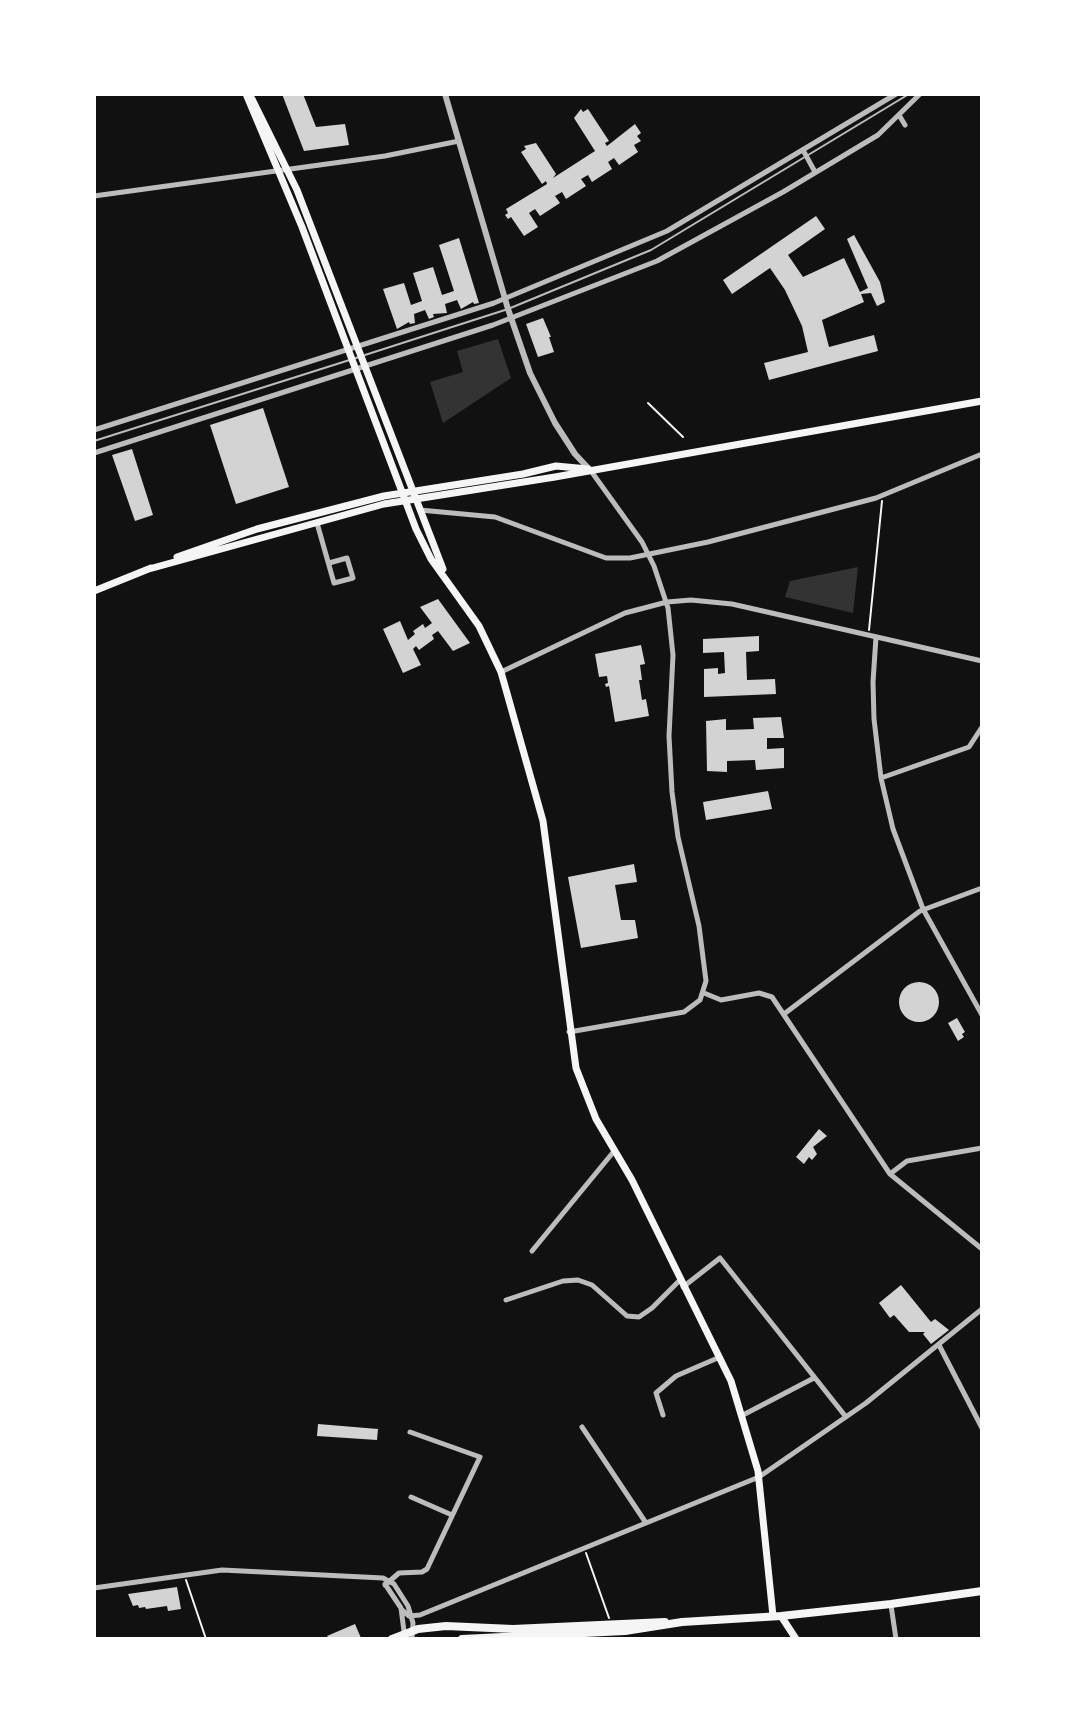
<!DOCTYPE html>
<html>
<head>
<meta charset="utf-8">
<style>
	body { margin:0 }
	#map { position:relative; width:1076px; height:1733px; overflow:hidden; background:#111; font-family:"DM Sans",sans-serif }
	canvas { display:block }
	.frame { position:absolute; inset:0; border:96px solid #fff; pointer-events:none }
</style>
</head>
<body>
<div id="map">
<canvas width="1076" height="1733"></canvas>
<div class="frame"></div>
</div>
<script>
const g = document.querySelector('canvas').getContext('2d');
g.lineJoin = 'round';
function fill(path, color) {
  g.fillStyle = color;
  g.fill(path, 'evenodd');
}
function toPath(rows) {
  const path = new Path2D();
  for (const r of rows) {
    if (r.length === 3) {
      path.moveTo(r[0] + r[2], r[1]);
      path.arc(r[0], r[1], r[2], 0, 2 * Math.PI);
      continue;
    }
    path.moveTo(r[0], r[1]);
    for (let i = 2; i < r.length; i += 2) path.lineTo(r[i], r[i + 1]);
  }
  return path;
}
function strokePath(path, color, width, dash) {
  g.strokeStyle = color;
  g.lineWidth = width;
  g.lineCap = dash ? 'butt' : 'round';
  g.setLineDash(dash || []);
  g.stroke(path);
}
fill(toPath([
	[498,339,511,378,443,423,430,382,463,372,457,351],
	[858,567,853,613,785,597,790,581]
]), '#333');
fill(toPath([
	[282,94,303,94,316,127,345,124,349,145,304,151],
	[581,109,583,112,588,109,609,141,605,143,607,146,635,124,641,133,637,136,641,141,634,145,638,152,619,165,614,158,608,162,612,169,592,182,588,175,581,179,586,186,566,199,562,192,555,196,560,203,540,216,535,209,529,213,538,227,524,236,511,217,508,219,505,215,508,213,506,209,547,184,546,181,542,184,521,152,526,149,524,146,536,143,556,174,553,178,595,151,574,118],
	[816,216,825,229,788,255,803,277,844,258,860,292,868,288,847,239,854,235,880,282,885,302,877,306,871,293,861,294,864,302,822,320,829,347,874,335,878,351,769,380,764,363,808,352,802,326,785,290,770,268,732,294,723,280],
	[459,238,479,303,474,304,473,302,461,309,457,300,445,304,447,313,433,314,434,317,429,319,425,310,414,314,415,323,410,324,409,322,397,329,383,289,404,283,411,305,422,301,413,273,433,267,442,295,454,291,439,245],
	[543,318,551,337,549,337,554,352,538,357,526,324],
	[263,408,289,487,236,504,210,425],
	[132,449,153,515,135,521,112,455],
	[438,599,470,643,453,651,438,631,432,635,434,639,419,650,416,646,413,649,421,665,403,673,383,629,400,621,408,640,415,634,413,631,423,624,425,628,432,623,420,607],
	[759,636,759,651,746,652,747,680,775,679,776,694,704,697,704,669,718,668,718,674,725,673,724,652,703,653,703,639],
	[641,645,645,664,640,665,642,680,639,680,642,700,646,699,649,716,615,722,609,686,606,687,605,684,608,683,607,676,599,677,595,654],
	[781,717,784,738,767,738,767,749,784,748,784,768,756,770,755,760,727,761,727,772,707,771,706,721,726,719,726,730,754,729,753,718],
	[768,791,772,809,706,820,703,802],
	[634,864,637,882,615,885,621,920,635,920,638,938,581,948,568,877],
	[919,1002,20],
	[957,1018,965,1032,962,1034,964,1037,958,1041,948,1023],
	[819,1129,827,1136,813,1147,817,1154,812,1160,809,1157,804,1164,796,1157],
	[901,1285,931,1322,935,1319,949,1330,931,1344,923,1334,925,1332,909,1332,894,1315,890,1318,879,1303],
	[318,1424,378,1429,377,1440,317,1436],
	[177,1587,181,1609,168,1611,167,1606,146,1609,145,1607,139,1608,138,1605,133,1606,128,1594],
	[355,1624,361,1638,329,1639,327,1636]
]), '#d3d3d3');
strokePath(toPath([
	[648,403,683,437],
	[869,630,882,501],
	[586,1553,609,1618],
	[186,1580,206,1639]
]), '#f5f5f5', 2);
strokePath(toPath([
	[365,355,508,309,651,250,909,94],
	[94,441,359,357]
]), '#bcbcbc', 2);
strokePath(toPath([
	[899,115,905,125],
	[803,150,815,172],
	[94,196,385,156,459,141],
	[94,430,494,303,667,231,896,94],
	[94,453,493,325,657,261,783,192,878,135,920,94],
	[420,510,495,517,606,558,630,558,708,542,876,498,982,454],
	[317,523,334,583,353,578,347,558,329,563],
	[876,637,873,682,874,719,881,778,893,829,923,909,982,1015],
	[501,672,625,613,667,602,691,600,732,604,982,661],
	[881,778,969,747,982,727],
	[704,993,721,1000,759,993,772,997,890,1174,982,1249],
	[784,1014,920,911,982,888],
	[569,1032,684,1012,700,1000,706,981,699,926,678,837,672,792,669,736,673,655,668,608,654,566,642,542,591,471],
	[890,1174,907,1161,982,1148],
	[532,1251,615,1150],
	[683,1287,720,1258,846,1417],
	[506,1300,563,1281,578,1280,592,1285,627,1316,639,1317,652,1308,680,1280],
	[939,1345,982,1428],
	[663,1415,656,1393,676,1376,720,1357],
	[743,1415,814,1378],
	[582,1427,646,1523],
	[411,1497,452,1515],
	[385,1584,401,1608,405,1639],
	[385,1585,399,1573,422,1572,427,1569,480,1457,410,1432],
	[94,1588,222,1570,383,1578,394,1584,408,1606,413,1623,412,1639],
	[891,1605,896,1639],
	[402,1610,409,1616,420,1615,759,1477,866,1403,982,1309]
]), '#bcbcbc', 5);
strokePath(toPath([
	[445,94,508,309,530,373,555,423,575,454,590,470]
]), '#bcbcbc', 6);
strokePath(toPath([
	[246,94,302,227,416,529,431,559,479,626,501,672,543,821,576,1068,596,1119,632,1180,731,1381,758,1471,773,1616],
	[252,99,297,190,443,569],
	[177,557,257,529,384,496,523,474,556,466,588,469],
	[149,569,384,504,555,477,982,401],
	[94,591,151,568],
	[781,1616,796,1639]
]), '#f5f5f5', 7);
strokePath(toPath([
	[392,1639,418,1629,446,1626,513,1629,665,1622],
	[462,1639,625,1631,682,1622,781,1616,891,1604,982,1591]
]), '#f5f5f5', 8);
</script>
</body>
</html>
